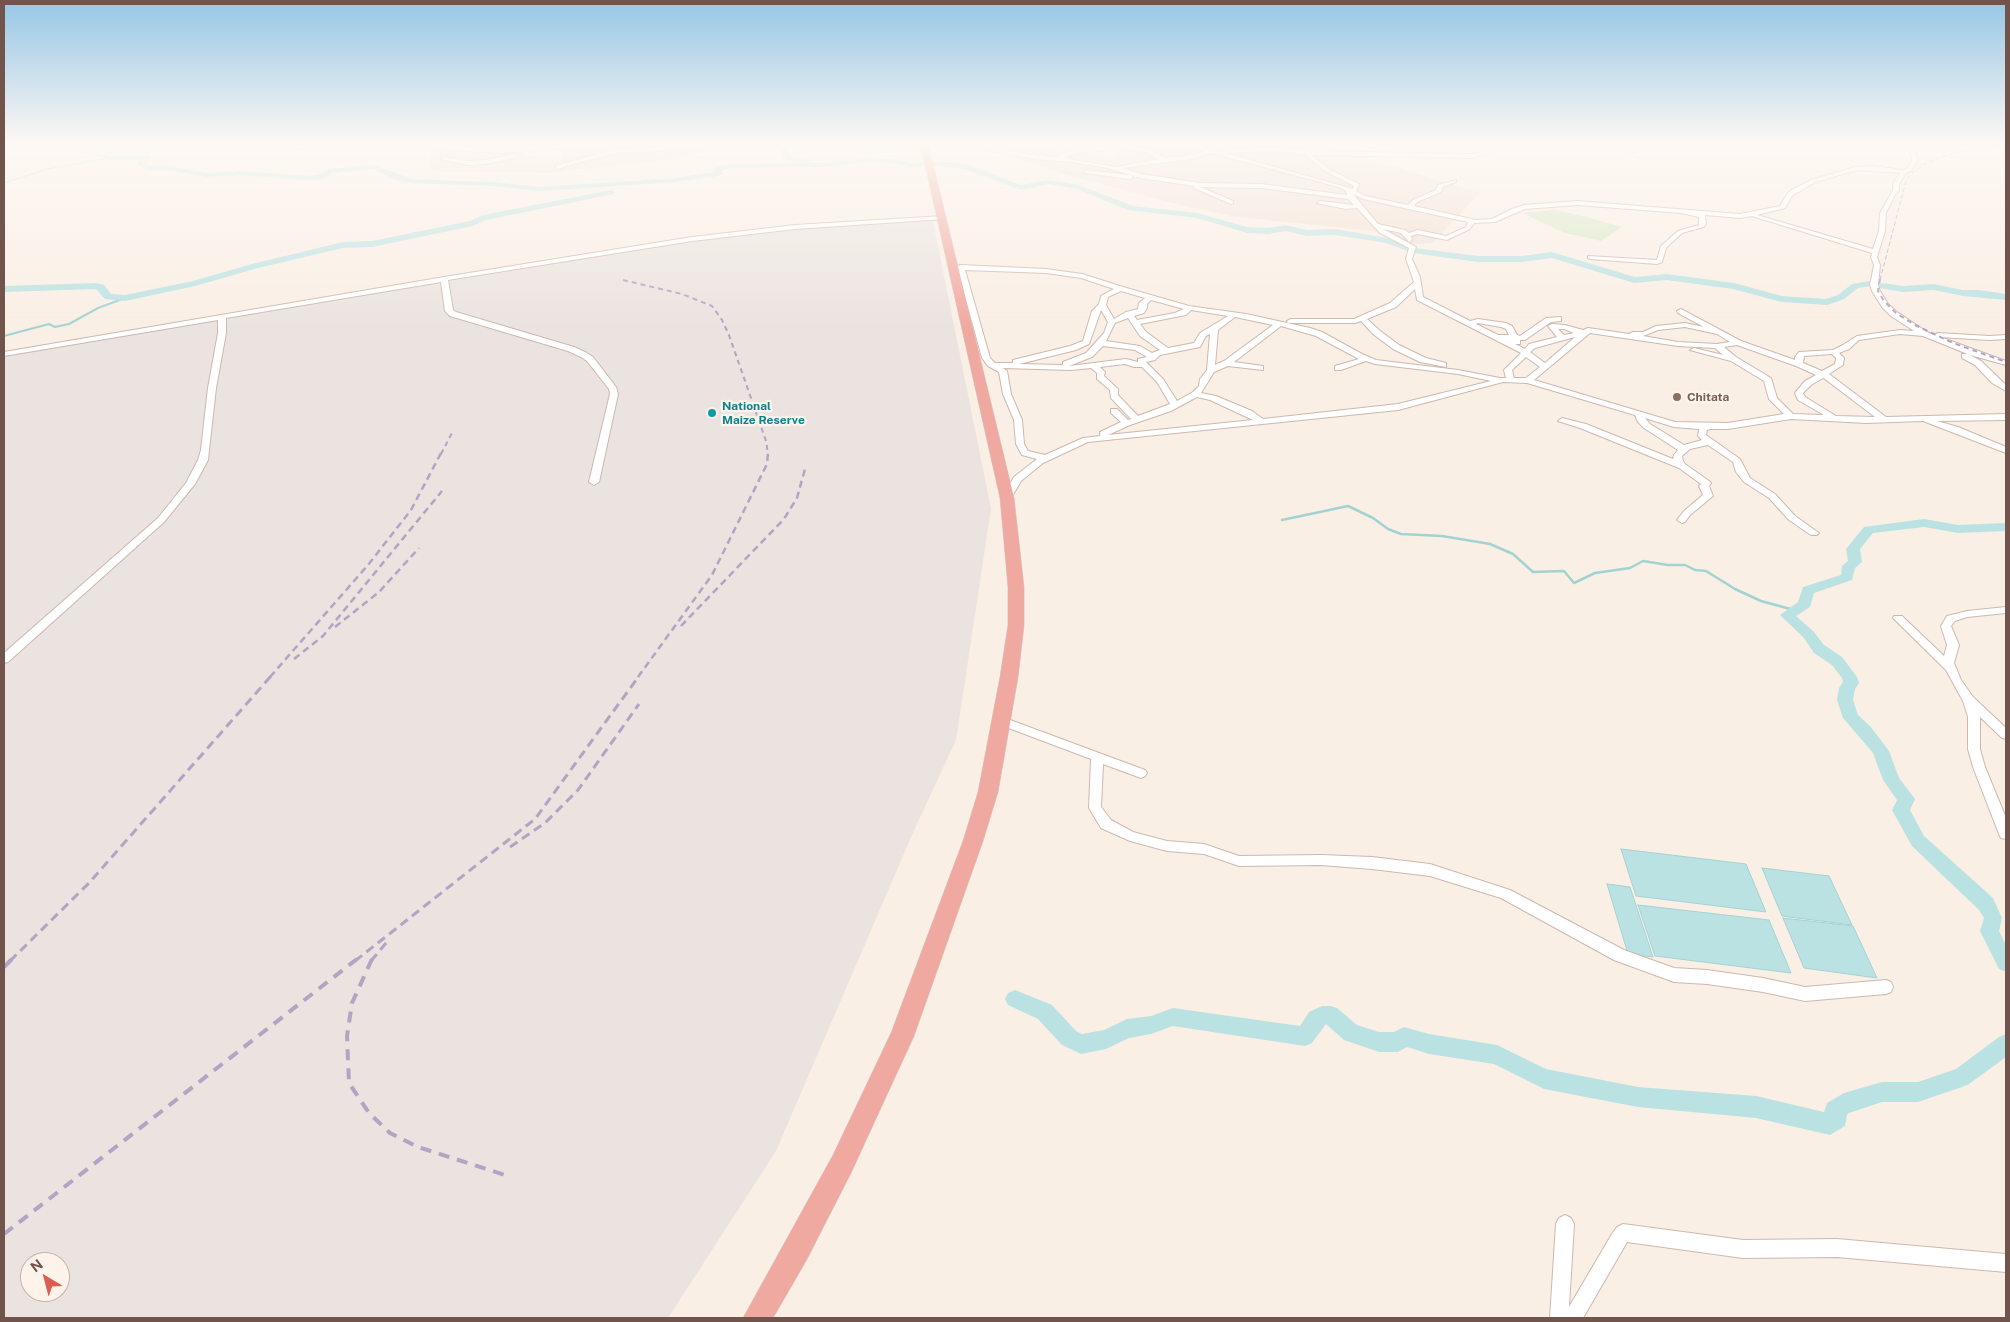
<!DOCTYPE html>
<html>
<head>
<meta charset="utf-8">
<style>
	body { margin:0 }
	#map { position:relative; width:2010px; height:1322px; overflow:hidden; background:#faefe5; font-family:"Public Sans",sans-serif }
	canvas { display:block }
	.frame { position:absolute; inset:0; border:5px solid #71544c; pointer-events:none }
	.north { position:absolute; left:20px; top:1252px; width:50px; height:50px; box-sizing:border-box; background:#fdf3eb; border:1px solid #c5b3ab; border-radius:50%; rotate:323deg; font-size:14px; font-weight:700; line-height:20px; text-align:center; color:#71544c }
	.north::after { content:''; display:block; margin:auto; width:18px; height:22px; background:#db5d54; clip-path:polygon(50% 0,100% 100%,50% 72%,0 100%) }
</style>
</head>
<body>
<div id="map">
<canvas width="2010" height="1322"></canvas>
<div class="frame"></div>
<div class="north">N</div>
</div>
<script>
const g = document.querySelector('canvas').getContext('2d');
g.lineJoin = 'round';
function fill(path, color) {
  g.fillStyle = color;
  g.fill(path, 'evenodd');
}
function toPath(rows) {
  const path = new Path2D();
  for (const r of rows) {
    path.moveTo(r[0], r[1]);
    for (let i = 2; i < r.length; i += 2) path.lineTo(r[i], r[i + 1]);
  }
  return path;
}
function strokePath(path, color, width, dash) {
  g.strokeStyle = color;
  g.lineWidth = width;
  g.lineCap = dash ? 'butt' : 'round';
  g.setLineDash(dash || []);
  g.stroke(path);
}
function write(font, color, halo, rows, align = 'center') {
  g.font = font + ' "Public Sans",sans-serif';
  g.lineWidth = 4.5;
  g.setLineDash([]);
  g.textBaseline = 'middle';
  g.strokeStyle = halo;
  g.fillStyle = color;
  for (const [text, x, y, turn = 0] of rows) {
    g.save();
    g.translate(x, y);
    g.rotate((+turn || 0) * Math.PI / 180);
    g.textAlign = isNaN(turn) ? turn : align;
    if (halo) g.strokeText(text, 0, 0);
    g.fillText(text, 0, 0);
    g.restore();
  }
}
fill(toPath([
	[562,143,699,143,707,151,674,159,549,173,431,171,431,151,495,149,561,161],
	[977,143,1054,143,1114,158,1128,143,1316,143,1480,193,1433,243,1413,244,1372,231,1237,217,1180,205,1053,171]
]), '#f1e0d4');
fill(toPath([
	[933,221,991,509,956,740,912,835,776,1151,668,1318,4,1318,4,355,691,241,761,232,836,226],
	[30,1262,60,1262,60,1292,30,1292]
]), '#eae3df');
fill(toPath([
	[1555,210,1587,217,1622,227,1601,241,1565,233,1522,213]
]), '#d8e7c5');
const water = toPath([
	[1621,849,1746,864,1766,912,1636,896,1621,849],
	[1762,868,1829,876,1852,925,1782,916,1762,868],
	[1607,884,1630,887,1653,957,1628,954,1607,884],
	[1638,905,1769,920,1791,973,1655,956,1638,905],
	[1783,918,1853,926,1877,978,1804,968,1783,918]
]);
fill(water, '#bbe2e2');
strokePath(water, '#a2d3d3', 1);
strokePath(toPath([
	[62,143,57,150,74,150,108,157],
	[1362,145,1367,143],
	[4,151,59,146],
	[104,156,118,149,119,143],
	[1626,156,1644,150,1659,148,1663,143],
	[4,183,47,169,109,158]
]), '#a2d3d3', 1);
strokePath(toPath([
	[4,336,49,324,55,327,69,324,98,308,125,298]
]), '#a2d3d3', 2);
strokePath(toPath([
	[1282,520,1348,506,1373,518,1388,529,1401,534,1442,536,1490,544,1513,554,1533,572,1564,571,1574,583,1595,573,1630,568,1643,561,1668,565,1685,565,1695,570,1706,571,1735,589,1761,601,1794,610]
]), '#a2d3d3', 2.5);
fill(toPath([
	[769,143,779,143,785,145,792,157,809,159,810,161,808,163,827,163,866,158,892,159,912,163,926,162,930,164,926,166,912,167,892,163,866,162,827,167,730,168,723,170,723,174,719,176,675,182,539,191,493,186,412,183,396,180,373,169,331,173,326,178,309,180,240,175,206,177,169,170,147,170,138,165,137,163,140,160,109,160,105,158,109,156,148,156,152,158,146,163,151,166,169,166,206,173,240,171,309,176,319,174,329,169,374,165,412,179,493,182,539,187,675,178,714,172,716,167,730,164,803,163,787,161,779,149,769,143],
	[932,162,950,162,969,165,1021,185,1049,180,1079,185,1133,206,1197,213,1247,227,1268,228,1286,225,1307,230,1335,229,1388,238,1415,248,1478,256,1522,256,1552,252,1635,277,1667,274,1734,283,1782,296,1826,299,1838,295,1852,284,1869,281,1874,284,1872,286,1858,288,1844,299,1827,305,1782,302,1733,289,1667,280,1634,283,1552,258,1522,262,1478,262,1413,253,1386,243,1335,235,1307,236,1286,231,1268,234,1247,233,1197,218,1128,210,1077,189,1049,184,1021,190,964,169,935,166,931,164,932,162],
	[611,190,615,192,614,194,486,220,473,226,372,247,343,248,258,268,195,286,125,301,105,299,96,289,4,292,4,286,96,283,104,285,111,294,125,295,193,281,252,264,343,242,372,241,470,221,483,215,611,190],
	[1882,283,1903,286,1934,284,1963,290,1979,290,2006,294,2006,300,1963,296,1934,290,1903,292,1879,288,1877,286,1882,283],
	[1924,519,1958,525,2006,523,2006,531,1958,533,1924,527,1873,533,1860,549,1862,562,1855,568,1852,580,1814,593,1810,607,1796,616,1814,632,1824,645,1842,657,1857,677,1859,683,1855,689,1853,700,1858,715,1870,726,1889,751,1899,778,1915,799,1910,810,1924,836,1993,898,2002,918,1999,931,2006,945,2006,972,1999,969,1980,931,1984,918,1979,910,1912,846,1892,810,1897,800,1883,780,1873,753,1843,718,1837,700,1839,688,1843,682,1842,678,1832,665,1814,653,1804,638,1780,615,1798,602,1803,587,1841,575,1842,566,1848,561,1846,549,1864,527,1924,519],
	[1015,990,1052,1005,1076,1031,1082,1034,1104,1030,1127,1019,1151,1016,1173,1008,1300,1026,1309,1012,1322,1006,1330,1006,1337,1008,1357,1025,1379,1032,1394,1032,1404,1027,1429,1034,1497,1045,1546,1069,1638,1087,1756,1096,1824,1112,1827,1103,1844,1093,1882,1082,1918,1082,1956,1069,1999,1037,2006,1034,2006,1057,1969,1084,1962,1087,1918,1102,1882,1102,1849,1113,1847,1115,1845,1126,1830,1135,1756,1118,1638,1107,1544,1089,1494,1064,1429,1054,1407,1047,1398,1052,1379,1052,1344,1040,1326,1024,1312,1043,1305,1046,1173,1026,1151,1034,1129,1038,1106,1049,1081,1054,1062,1045,1038,1019,1008,1005,1005,999,1008,993,1015,990]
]), '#bbe2e2');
const minor = toPath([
	[229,143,317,146,401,143,504,149,592,143,614,143,611,145,616,149,636,149,634,143,640,143,643,149,660,147,667,143,673,143,661,151,615,153,557,169,555,166,611,150,605,145,504,153,401,147,317,150,272,147,245,148,229,143],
	[948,143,961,143,1033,155,1058,157,1060,154,1077,149,1119,145,1149,149,1165,158,1191,155,1206,151,1167,143,1177,143,1218,151,1273,147,1313,151,1473,154,1514,143,1522,143,1473,158,1311,155,1329,169,1359,184,1356,191,1365,196,1408,205,1413,200,1436,190,1438,185,1456,180,1456,182,1443,187,1441,192,1417,202,1414,206,1476,220,1492,219,1512,209,1524,205,1577,201,1740,214,1780,206,1787,194,1793,189,1811,180,1855,167,1873,166,1903,170,1907,169,1912,160,1909,148,1896,143,1904,143,1914,146,1918,160,1911,171,1906,173,1899,184,1899,190,1895,195,1886,213,1885,231,1877,257,1880,265,1878,285,1880,291,1888,304,1897,312,1927,332,1934,335,1938,333,1989,336,2006,335,2006,339,1989,340,1940,337,2006,361,2006,365,1970,355,1923,336,1900,334,1859,340,1849,349,1839,353,1844,358,1843,365,1829,374,1886,417,2006,414,2006,420,1937,421,1958,427,2006,447,2006,453,1923,421,1866,423,1791,419,1728,429,1711,429,1707,430,1706,435,1740,459,1750,478,1775,494,1795,516,1819,533,1817,535,1811,535,1789,520,1769,498,1744,482,1736,472,1733,462,1708,445,1690,449,1682,456,1683,461,1685,464,1709,481,1711,483,1709,486,1713,496,1690,515,1685,522,1682,523,1677,520,1684,511,1703,495,1699,486,1701,484,1679,468,1580,428,1558,421,1562,418,1586,424,1673,459,1674,455,1678,450,1644,428,1638,422,1635,415,1527,383,1503,382,1398,410,1088,442,1043,463,1021,481,1010,500,1004,500,1002,498,1014,477,1037,459,1022,455,1016,444,1014,420,1003,394,999,372,988,366,982,358,958,270,953,269,953,267,961,265,1046,269,1082,274,1123,287,1189,306,1246,314,1310,328,1322,332,1362,354,1376,360,1458,370,1500,378,1506,378,1504,370,1521,353,1417,300,1415,289,1396,307,1367,319,1379,330,1399,345,1426,358,1446,363,1446,367,1420,362,1393,349,1373,334,1361,321,1355,323,1288,323,1287,321,1291,319,1354,319,1390,303,1414,282,1406,259,1409,248,1380,233,1357,208,1346,209,1317,203,1320,201,1354,205,1348,199,1261,188,1200,187,1233,201,1233,203,1231,204,1194,188,1194,186,1140,178,1108,168,1071,162,1033,159,948,143],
	[1119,149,1146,152,1158,159,1117,167,1063,158,1077,153,1119,149],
	[1273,151,1304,154,1325,171,1354,186,1353,189,1226,153,1273,151],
	[1212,153,1338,187,1346,191,1347,195,1261,184,1201,183,1141,174,1122,168,1191,159,1212,153],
	[1857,170,1900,173,1893,184,1893,190,1880,213,1879,231,1873,249,1757,215,1785,208,1792,196,1815,182,1857,170],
	[1353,194,1363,199,1468,222,1466,227,1446,236,1418,230,1409,233,1405,230,1378,224,1353,194],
	[1577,205,1681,213,1699,217,1699,225,1678,231,1661,246,1657,260,1588,256,1588,258,1590,259,1657,264,1662,262,1666,248,1682,233,1704,227,1706,223,1705,215,1740,218,1752,216,1872,253,1871,257,1874,265,1870,285,1872,291,1882,307,1891,316,1914,331,1900,330,1857,336,1843,345,1833,350,1799,352,1795,357,1795,360,1741,341,1681,309,1677,311,1678,313,1704,327,1685,323,1656,326,1643,332,1633,332,1629,334,1588,328,1583,330,1565,325,1552,324,1548,326,1557,337,1529,344,1525,349,1515,344,1520,344,1520,340,1525,340,1551,322,1561,321,1561,317,1546,318,1520,336,1517,335,1512,326,1506,323,1478,319,1470,321,1423,297,1420,277,1412,259,1416,247,1383,229,1401,233,1409,242,1412,240,1411,236,1418,234,1447,240,1470,229,1474,223,1495,222,1525,209,1577,205],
	[965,270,1046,273,1081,278,1114,289,1101,296,1099,304,1092,311,1083,341,1070,346,1013,360,1013,363,995,363,990,358,965,270],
	[1121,291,1145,298,1139,303,1138,309,1126,312,1114,319,1106,305,1108,297,1121,291],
	[1151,300,1184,309,1175,313,1137,320,1134,316,1144,313,1147,308,1147,304,1151,300],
	[1101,310,1108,322,1104,333,1086,353,1063,362,1063,365,1019,364,1076,350,1089,344,1101,310],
	[1191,310,1228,316,1200,333,1194,343,1168,348,1146,332,1140,324,1186,315,1191,310],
	[1235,317,1273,325,1224,361,1215,365,1218,330,1235,317],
	[1128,318,1140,336,1160,350,1152,353,1140,346,1106,341,1115,323,1128,318],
	[1478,323,1501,327,1506,329,1509,335,1498,335,1476,324,1478,323],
	[1281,326,1316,336,1359,359,1335,366,1335,370,1341,370,1366,361,1375,364,1458,374,1491,381,1398,404,1263,419,1252,411,1216,396,1201,393,1214,372,1228,366,1263,370,1263,366,1234,362,1281,326],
	[1685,327,1717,334,1730,342,1717,344,1678,342,1643,336,1658,330,1685,327],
	[1558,329,1564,329,1574,333,1564,335,1558,329],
	[1590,333,1678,346,1715,348,1723,355,1694,348,1690,350,1731,361,1764,381,1769,399,1784,414,1728,423,1675,422,1534,380,1590,333],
	[1210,334,1207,370,1200,379,1199,386,1193,392,1177,401,1163,379,1146,362,1155,360,1160,355,1200,347,1206,336,1210,334],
	[1575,337,1545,363,1530,352,1535,348,1575,337],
	[1737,345,1796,366,1816,375,1805,381,1795,393,1798,400,1824,415,1793,414,1777,398,1771,378,1736,357,1724,347,1737,345],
	[1103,346,1135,350,1147,357,1138,359,1138,362,1126,359,1069,366,1092,357,1103,346],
	[1832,354,1836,358,1835,364,1822,371,1803,363,1804,356,1832,354],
	[1526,357,1540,367,1526,378,1514,378,1512,370,1526,357],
	[1125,364,1134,367,1142,367,1157,382,1170,404,1138,416,1118,395,1118,389,1104,376,1105,372,1100,367,1125,364],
	[1003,368,1071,370,1091,368,1097,373,1097,379,1110,390,1111,398,1131,419,1128,420,1117,409,1111,409,1111,413,1121,422,1100,432,1100,436,1083,438,1045,455,1028,451,1024,444,1022,420,1011,394,1007,371,1003,368],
	[1823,378,1825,379,1875,417,1836,416,1805,397,1803,393,1811,385,1823,378],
	[1197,397,1210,400,1253,420,1108,435,1130,425,1171,411,1197,397],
	[1645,418,1674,427,1699,429,1698,436,1702,440,1684,445,1650,424,1645,418],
	[516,154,518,157,486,164,468,165,440,159,443,157,468,161,486,160,516,154],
	[1086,170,1130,175,1133,177,1130,179,1084,173,1086,170],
	[943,216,945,217,945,219,795,229,692,241,448,280,453,310,456,312,574,347,587,353,593,357,616,387,618,394,599,482,594,485,589,482,610,394,609,389,587,361,581,357,568,351,450,316,445,311,441,282,226,318,226,333,216,388,209,450,208,460,195,484,164,522,8,662,4,663,4,653,158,518,186,483,198,460,201,450,208,388,218,333,218,320,4,356,4,352,444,277,692,237,795,225,943,216],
	[1962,354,1968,354,1981,361,2006,385,2006,391,1992,383,1975,365,1962,358,1962,354],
	[2006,607,2006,613,1967,617,1955,621,1951,626,1959,645,1954,663,1961,680,1973,697,2006,728,2006,739,2002,738,1980,717,1980,749,1985,767,2006,818,2006,839,2001,838,1999,834,1973,767,1968,749,1968,717,1963,701,1946,670,1893,618,1894,616,1902,616,1944,656,1947,645,1941,626,1947,616,1967,611,2006,607],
	[1002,717,1145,770,1147,773,1145,776,1141,778,1103,764,1101,807,1111,820,1133,832,1167,841,1204,844,1239,856,1321,855,1372,857,1430,864,1510,890,1624,950,1674,968,1707,970,1763,978,1805,987,1886,980,1891,982,1893,987,1891,992,1886,994,1805,1001,1763,992,1707,984,1674,982,1614,960,1501,898,1430,876,1372,869,1321,865,1239,866,1204,854,1167,851,1130,841,1101,828,1089,808,1091,759,998,724,996,721,998,718,1002,717],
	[1565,1215,1571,1218,1574,1224,1569,1307,1612,1234,1617,1227,1623,1224,1743,1240,1837,1239,2006,1254,2006,1272,1837,1257,1743,1258,1627,1242,1583,1318,1550,1318,1556,1224,1559,1218,1565,1215]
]);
const highway = toPath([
	[920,143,928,143,1014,498,1024,587,1024,625,1018,677,998,792,983,841,914,1036,851,1173,806,1261,773,1318,743,1318,833,1155,891,1033,963,841,978,792,1000,677,1008,625,1008,587,1000,498,920,143]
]);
strokePath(minor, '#cdb8af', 2);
strokePath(highway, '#d7cfcd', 1);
fill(minor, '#fff');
fill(highway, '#f0a9a1');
strokePath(toPath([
	[1880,280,1906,181,1911,174,1923,165,1943,156,1977,148,2006,145]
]), '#b0a5c3', 1, [4.5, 2.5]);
strokePath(toPath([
	[1880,279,1878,291,1884,301,1896,313,1915,325,1953,343,2006,362],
	[623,280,682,294,712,306,722,320,729,335,766,441,768,454],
	[441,454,453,431]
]), '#b0a5c3', 2, [5, 4]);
strokePath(toPath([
	[681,626,784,519,797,498,805,469],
	[335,627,379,592,419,548],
	[294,659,323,636,442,491],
	[270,677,368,565,411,510,441,453],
	[638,677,712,575,767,464,768,453]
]), '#b0a5c3', 2.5, [7, 4.5]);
strokePath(toPath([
	[510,847,545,823,578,790,639,704],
	[10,961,89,883,271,676],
	[355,961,535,819,639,676],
	[371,961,386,943]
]), '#b0a5c3', 3, [9, 5.5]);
strokePath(toPath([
	[372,959,352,1003,347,1036,349,1083,369,1113,390,1133,418,1147,505,1175],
	[4,967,12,959],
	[4,1234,357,959]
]), '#b0a5c3', 4, [11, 8]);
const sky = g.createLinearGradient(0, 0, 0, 328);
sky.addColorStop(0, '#96c6e6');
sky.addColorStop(0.44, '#fdf8f3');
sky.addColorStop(1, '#fdf8f300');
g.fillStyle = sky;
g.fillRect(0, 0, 2010, 328);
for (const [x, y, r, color] of [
	[1677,397,5,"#8d6e63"],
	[712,413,5,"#0f9aa8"]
]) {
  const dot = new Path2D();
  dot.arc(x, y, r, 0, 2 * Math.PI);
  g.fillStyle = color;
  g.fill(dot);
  strokePath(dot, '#fdf3eb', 2);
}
write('bold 12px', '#785e54', '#fdf3eb', [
	["Chitata",1687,397]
], 'left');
write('bold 12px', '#0d838f', '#fdf3eb', [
	["National",722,406],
	["Maize Reserve",722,420]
], 'left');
</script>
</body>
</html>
